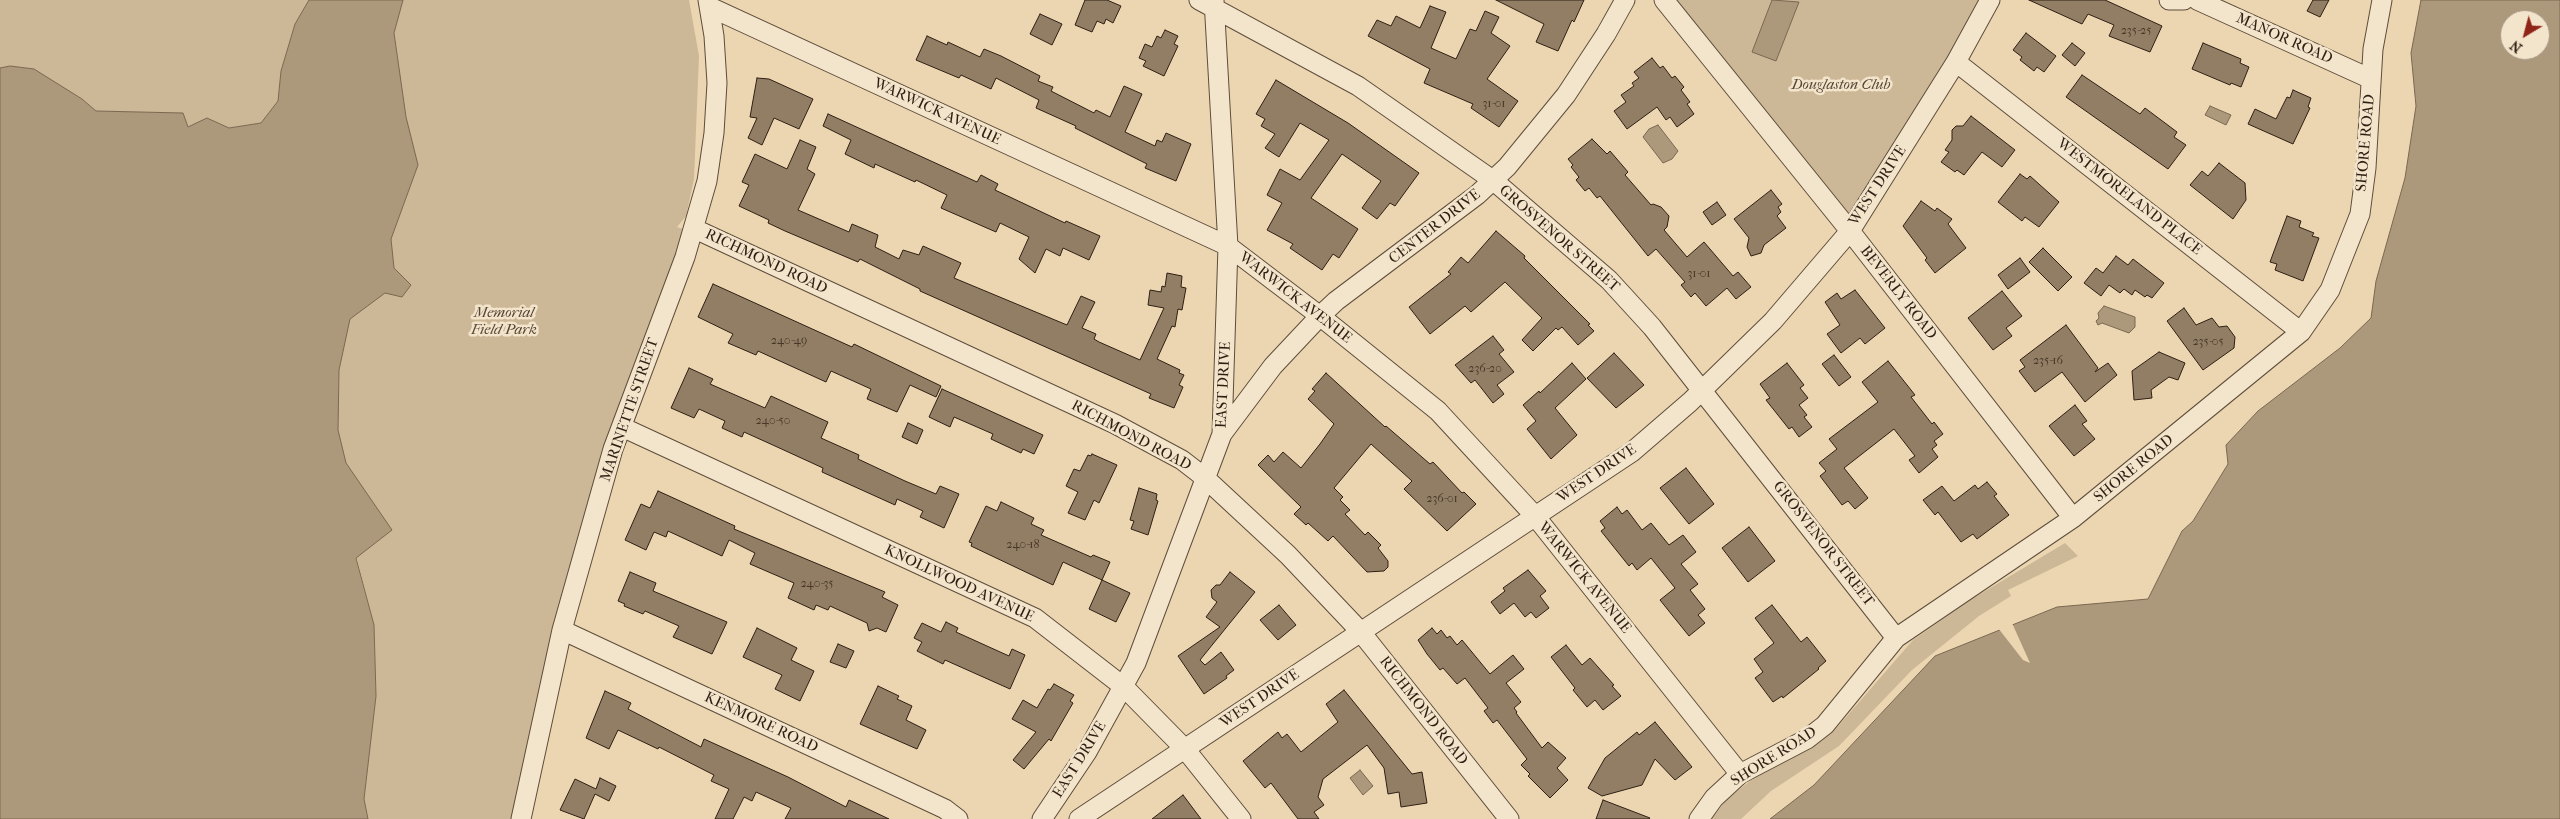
<!DOCTYPE html>
<html>
<head>
<meta charset="utf-8">
<style>
	body { margin:0 }
	#map { position:relative; width:2560px; height:819px; overflow:hidden; background:#ecd6b1; font-family:"IM FELL French Canon",serif }
	canvas { display:block }
	.north { position:absolute; left:2500px; top:10px; width:50px; height:50px; box-sizing:border-box; background:#f3e4cc; border:1px solid #a59582; border-radius:50%; rotate:217deg; font-size:14px; font-weight:700; line-height:20px; text-align:center; color:#2f1f13 }
	.north::after { content:''; display:block; margin:auto; width:18px; height:22px; background:#8f2418; clip-path:polygon(50% 0,100% 100%,50% 72%,0 100%) }
</style>
</head>
<body>
<div id="map">
<canvas width="2560" height="819"></canvas>
<div class="north">N</div>
</div>
<script>
const g = document.querySelector('canvas').getContext('2d');
g.lineJoin = 'round';
function fill(path, color) {
  g.fillStyle = color;
  g.fill(path, 'evenodd');
}
function toPath(rows) {
  const path = new Path2D();
  for (const r of rows) {
    path.moveTo(r[0], r[1]);
    for (let i = 2; i < r.length; i += 2) path.lineTo(r[i], r[i + 1]);
  }
  return path;
}
function strokePath(path, color, width, dash) {
  g.strokeStyle = color;
  g.lineWidth = width;
  g.lineCap = dash ? 'butt' : 'round';
  g.setLineDash(dash || []);
  g.stroke(path);
}
function write(font, color, halo, rows, align = 'center') {
  g.font = font + ' "IM FELL French Canon",serif';
  g.lineWidth = 5;
  g.setLineDash([]);
  g.textBaseline = 'middle';
  g.strokeStyle = halo;
  g.fillStyle = color;
  for (const [text, x, y, turn = 0] of rows) {
    g.save();
    g.translate(x, y);
    g.rotate((+turn || 0) * Math.PI / 180);
    g.textAlign = isNaN(turn) ? turn : align;
    if (halo) g.strokeText(text, 0, 0);
    g.fillText(text, 0, 0);
    g.restore();
  }
}
fill(toPath([
	[0,0,309,0,295,24,281,71,278,101,261,123,229,128,207,118,188,128,183,113,96,111,82,99,10,66,0,68],
	[403,0,689,0,699,56,694,179,686,216,677,227,686,230,607,437,511,819,368,819,364,799,376,696,374,625,326,438,338,398,339,370,398,62,394,33],
	[1665,0,1989,0,1849,228],
	[2065,543,2078,556,2008,590,2011,596,1979,616,1912,670,1839,746,1771,791,1741,819,1712,819,1726,800,1750,781,1834,731,1913,640,1972,599]
]), '#ccb796');
const water = toPath([
	[309,0,403,0,394,33,406,117,418,165,391,239,394,268,411,285,402,297,385,293,350,319,339,370,338,430,346,463,392,530,356,558,374,625,376,696,364,799,368,819,0,819,0,68,10,66,34,69,82,99,96,111,183,113,188,127,207,118,229,128,261,123,278,101,281,71,295,24,309,0],
	[1772,0,1799,2,1776,61,1752,52,1772,0],
	[2421,0,2560,0,2560,819,1770,819,1814,785,1935,656,2057,607,2148,599,2182,531,2193,521,2228,464,2226,445,2258,411,2340,348,2371,318,2376,281,2405,178,2416,106,2411,53,2421,0],
	[2510,20,2540,20,2540,50,2510,50,2510,20],
	[2210,106,2231,115,2226,125,2205,115,2210,106],
	[1658,125,1678,151,1672,159,1663,163,1643,137,1649,129,1658,125],
	[2104,306,2135,317,2135,327,2129,333,2102,323,2098,325,2096,321,2099,318,2098,313,2104,306],
	[1360,770,1373,786,1363,795,1350,778,1360,770]
]);
fill(water, '#ac987b');
strokePath(water, '#7a6851', 1);
fill(toPath([
	[2012,623,2030,663,2023,660,1998,628]
]), '#ecd6b1');
const building = toPath([
	[1085,0,1107,0,1121,6,1113,23,1106,19,1104,24,1097,21,1092,32,1075,25,1085,0],
	[1496,0,1584,0,1574,22,1572,20,1558,51,1536,42,1544,24,1496,0],
	[2029,0,2105,0,2162,26,2150,52,2109,36,2114,25,2088,14,2082,24,2029,0],
	[2313,0,2329,0,2320,17,2307,11,2313,0],
	[1430,6,1446,12,1431,48,1456,59,1470,29,1476,31,1485,11,1499,17,1491,33,1510,46,1487,79,1518,101,1499,127,1471,108,1473,104,1424,83,1430,69,1368,36,1377,20,1391,26,1396,16,1420,28,1430,6],
	[1040,14,1062,24,1052,45,1030,34,1040,14],
	[1165,30,1178,36,1174,44,1178,46,1164,76,1143,66,1146,61,1139,58,1145,44,1152,47,1157,36,1161,38,1165,30],
	[2026,33,2056,56,2044,72,2037,67,2034,71,2020,60,2022,57,2013,50,2026,33],
	[927,36,947,45,948,42,980,57,984,49,1001,56,1040,76,1038,81,1053,87,1051,91,1094,113,1096,110,1110,117,1124,86,1142,94,1125,132,1155,146,1157,140,1162,142,1166,133,1191,144,1176,181,1145,168,1147,164,1075,128,1076,126,1036,108,1039,100,996,78,991,89,961,75,959,78,916,60,927,36],
	[2072,43,2085,53,2075,66,2062,55,2072,43],
	[2203,43,2241,59,2240,63,2249,67,2241,87,2231,83,2230,85,2192,69,2203,43],
	[1652,58,1660,68,1663,66,1672,78,1675,76,1684,87,1681,90,1690,102,1687,104,1694,114,1677,127,1670,117,1666,120,1657,107,1627,129,1614,111,1626,102,1621,95,1634,86,1632,83,1639,78,1634,72,1652,58],
	[2082,75,2140,114,2145,108,2177,132,2174,137,2186,145,2168,169,2066,97,2082,75],
	[757,78,769,79,813,99,799,129,774,118,762,145,748,138,757,118,750,117,757,78],
	[1276,80,1348,123,1419,173,1395,206,1390,203,1377,219,1362,208,1381,181,1342,154,1311,198,1358,229,1339,258,1333,254,1322,270,1290,248,1293,244,1267,230,1282,203,1267,195,1280,169,1300,180,1329,140,1300,123,1279,157,1265,148,1275,134,1261,126,1265,119,1256,114,1276,80],
	[2293,90,2311,98,2308,107,2310,108,2293,144,2248,124,2255,109,2276,119,2287,97,2290,98,2293,90],
	[828,114,977,182,981,175,998,184,995,190,1065,223,1066,221,1100,236,1089,260,1063,248,1060,256,1046,249,1035,273,1019,259,1029,237,1000,223,996,232,941,208,947,195,916,180,915,182,875,164,874,168,845,154,851,140,823,126,828,114],
	[1971,116,2015,150,2002,167,1982,152,1964,175,1957,170,1955,172,1941,162,1949,152,1945,150,1952,140,1952,130,1956,126,1963,126,1971,116],
	[1592,139,1607,154,1610,151,1628,172,1625,175,1651,205,1653,204,1661,207,1669,216,1667,227,1664,230,1687,257,1704,242,1733,276,1738,272,1751,287,1736,299,1727,288,1706,306,1695,293,1691,297,1681,285,1685,282,1656,249,1648,256,1600,196,1597,198,1589,188,1585,191,1576,180,1579,177,1571,167,1573,165,1568,159,1592,139],
	[800,140,816,147,807,169,815,174,798,210,849,232,852,224,878,235,875,247,899,259,903,250,919,255,923,246,961,263,954,278,1067,325,1081,296,1095,302,1082,328,1096,334,1094,339,1099,342,1140,360,1164,308,1148,305,1150,290,1161,292,1162,286,1165,287,1167,273,1182,276,1181,287,1186,288,1182,310,1178,309,1175,327,1172,326,1157,359,1180,370,1179,373,1184,375,1179,385,1183,387,1174,408,1149,398,1151,394,920,291,920,289,860,259,858,262,785,231,768,223,769,220,739,206,749,185,742,182,755,154,787,169,800,140],
	[2219,163,2245,183,2246,200,2233,219,2190,185,2202,171,2208,176,2219,163],
	[2020,174,2027,179,2030,176,2059,202,2039,227,2025,217,2022,221,1998,202,2020,174],
	[1771,190,1782,204,1778,207,1781,212,1777,216,1786,228,1764,245,1761,253,1751,256,1747,247,1749,238,1734,219,1771,190],
	[1921,201,1935,211,1937,208,1952,219,1948,224,1966,248,1935,273,1925,260,1927,258,1903,226,1921,201],
	[1717,202,1726,215,1712,225,1703,212,1717,202],
	[2287,216,2301,221,2299,227,2314,233,2312,236,2319,238,2303,281,2275,270,2277,264,2270,262,2287,216],
	[1496,231,1525,256,1524,258,1590,324,1588,325,1594,331,1578,345,1562,327,1558,330,1556,328,1533,351,1522,340,1542,318,1505,282,1471,312,1465,306,1430,334,1409,307,1451,274,1448,272,1461,257,1468,263,1496,231],
	[2043,248,2072,277,2058,291,2029,262,2043,248],
	[2116,256,2128,265,2133,259,2164,283,2152,298,2147,295,2145,297,2135,290,2132,295,2124,289,2120,293,2109,285,2101,296,2084,283,2096,268,2103,273,2116,256],
	[2020,258,2030,272,2008,289,1998,275,2020,258],
	[713,284,852,347,854,344,941,386,936,397,910,385,897,412,867,399,871,389,831,371,826,382,758,351,756,355,728,343,733,334,698,317,713,284],
	[1855,290,1885,328,1865,344,1860,338,1841,353,1827,334,1840,325,1825,302,1837,293,1841,299,1855,290],
	[2002,291,2022,316,2006,328,2012,336,1993,350,1968,318,2002,291],
	[2184,308,2196,325,2212,318,2219,327,2227,326,2235,337,2234,348,2203,370,2167,321,2184,308],
	[2066,325,2098,368,2095,372,2108,363,2117,375,2085,402,2062,372,2035,392,2019,371,2025,367,2020,360,2066,325],
	[1493,336,1504,350,1499,354,1514,372,1497,385,1504,394,1493,403,1475,380,1471,383,1455,365,1493,336],
	[2159,352,2185,363,2178,380,2169,377,2151,390,2152,398,2134,400,2132,371,2159,352],
	[1614,353,1644,385,1616,408,1587,378,1614,353],
	[1834,355,1851,377,1839,386,1822,364,1834,355],
	[1888,361,1915,395,1911,397,1932,424,1934,422,1943,434,1934,441,1937,445,1932,449,1938,457,1919,473,1909,460,1915,456,1894,429,1844,468,1868,498,1855,509,1848,501,1842,505,1820,476,1826,471,1819,463,1837,449,1829,439,1878,402,1862,382,1888,361],
	[1572,363,1586,379,1555,408,1577,435,1551,459,1527,429,1536,421,1523,405,1539,391,1540,393,1572,363],
	[1787,363,1804,385,1800,388,1808,398,1799,405,1807,415,1804,417,1812,427,1799,437,1792,427,1789,429,1766,400,1770,398,1760,384,1787,363],
	[689,368,713,379,710,384,765,408,771,396,828,422,821,438,859,455,858,459,905,481,936,494,940,486,959,494,944,528,920,517,923,511,897,499,895,505,822,472,823,468,775,446,744,432,742,437,722,428,725,421,699,409,694,418,671,408,689,368],
	[1326,373,1385,427,1386,426,1430,464,1433,462,1462,493,1464,492,1476,504,1447,531,1404,489,1412,481,1371,444,1334,488,1343,497,1340,500,1350,510,1345,514,1365,535,1368,532,1381,545,1378,548,1388,561,1388,567,1384,571,1367,572,1333,536,1328,541,1308,523,1306,525,1294,514,1301,507,1258,465,1268,455,1274,462,1283,452,1301,468,1320,444,1334,424,1308,399,1315,391,1312,389,1326,373],
	[942,389,1043,435,1034,454,1023,449,1021,453,991,439,993,434,954,417,950,427,929,417,942,389],
	[2075,405,2087,421,2082,424,2095,439,2074,456,2049,426,2075,405],
	[908,423,923,430,917,444,902,437,908,423],
	[1092,454,1117,465,1099,503,1094,500,1085,520,1068,513,1078,492,1066,486,1074,469,1080,471,1088,455,1091,456,1092,454],
	[1686,468,1714,504,1689,524,1660,488,1686,468],
	[1987,482,1997,494,1994,496,2009,515,1977,539,1973,534,1961,542,1938,512,1935,515,1923,500,1942,486,1954,501,1975,485,1978,489,1987,482],
	[1139,488,1157,494,1156,500,1158,501,1148,535,1131,529,1134,521,1130,520,1139,488],
	[658,491,735,526,734,529,885,592,882,597,898,605,886,632,877,628,869,631,867,623,830,606,828,610,816,605,814,610,788,598,794,583,750,564,755,553,729,540,722,556,668,531,666,537,654,532,646,550,625,540,641,504,650,508,658,491],
	[1001,502,1034,518,1031,524,1044,530,1041,535,1091,557,1093,555,1110,562,1102,580,1063,562,1053,585,971,546,972,543,969,542,986,506,997,511,1001,502],
	[1617,507,1622,514,1627,510,1642,530,1651,523,1669,545,1683,535,1696,552,1681,564,1698,584,1690,590,1705,609,1698,615,1705,623,1689,636,1660,600,1675,588,1651,558,1637,570,1632,563,1629,566,1601,531,1605,528,1600,521,1617,507],
	[1749,527,1775,561,1748,582,1722,548,1749,527],
	[1528,570,1546,591,1540,596,1549,608,1536,618,1531,612,1525,617,1514,603,1500,614,1491,602,1505,591,1503,588,1528,570],
	[630,572,656,583,653,591,727,622,712,654,673,637,679,626,645,611,643,614,624,606,625,604,618,601,630,572],
	[1230,572,1255,592,1200,660,1205,665,1221,652,1234,670,1226,676,1227,678,1204,694,1178,656,1220,627,1206,617,1217,602,1212,598,1211,590,1216,585,1220,585,1230,572],
	[1102,580,1130,593,1116,622,1089,609,1102,580],
	[1279,605,1296,625,1278,640,1260,620,1279,605],
	[1772,605,1801,642,1807,637,1826,661,1818,668,1819,669,1783,698,1782,696,1773,702,1755,678,1763,672,1754,659,1774,643,1755,618,1772,605],
	[946,622,958,628,956,632,1009,656,1012,649,1025,655,1010,689,945,660,943,664,917,651,922,642,914,638,922,623,941,632,946,622],
	[757,628,797,648,791,660,814,671,800,701,775,689,782,675,743,657,757,628],
	[1432,628,1437,634,1441,630,1447,638,1450,636,1457,645,1462,640,1490,674,1513,655,1524,669,1506,683,1521,702,1514,708,1517,712,1516,713,1542,748,1548,742,1566,758,1557,768,1568,780,1550,798,1528,776,1530,774,1521,765,1527,759,1497,720,1493,723,1484,711,1488,708,1465,678,1457,684,1443,668,1440,670,1427,654,1418,640,1432,628],
	[838,644,854,651,846,668,830,662,838,644],
	[1566,645,1582,665,1590,658,1614,685,1612,686,1621,696,1603,710,1595,700,1587,707,1573,690,1575,688,1551,657,1566,645],
	[1054,684,1074,695,1070,701,1073,703,1051,741,1049,739,1024,769,1013,760,1036,732,1012,719,1023,700,1037,708,1048,689,1050,690,1054,684],
	[878,686,899,696,897,699,912,706,906,720,926,730,917,749,860,724,878,686],
	[1344,690,1412,774,1422,772,1427,803,1401,807,1399,792,1388,794,1384,768,1367,745,1323,779,1318,797,1324,805,1314,812,1319,819,1298,819,1271,783,1265,788,1243,761,1278,732,1282,738,1287,734,1301,752,1338,722,1326,704,1344,690],
	[605,691,631,703,628,709,701,747,704,739,788,777,846,807,849,800,889,819,785,819,791,808,756,792,752,801,744,797,733,819,715,819,729,789,711,781,714,775,659,747,658,749,618,730,609,749,586,738,605,691],
	[1655,722,1692,767,1675,780,1655,759,1642,785,1602,796,1588,788,1605,758,1637,732,1639,735,1655,722],
	[600,778,616,786,609,801,595,794,584,819,560,810,575,779,596,789,600,778],
	[1183,795,1201,819,1152,819,1183,795],
	[1603,800,1650,818,1649,819,1596,819,1603,800]
]);
fill(building, '#917e65');
strokePath(building, '#2f1f13', 1);
const street = toPath([
	[1199,0,1358,86,1494,181,1609,280,1652,327,1896,638],
	[1664,0,1850,231,2073,518],
	[2169,0,2184,0],
	[2197,0,2371,79],
	[710,7,1228,246,1320,316,1438,411,1535,516,1740,774],
	[1956,62,2301,332],
	[695,229,1115,424,1182,460,1204,477,1288,555,1360,631,1509,819],
	[622,427,1035,618,1124,687,1185,749,1241,819],
	[1222,434,1273,366,1320,316,1336,301,1477,195,1507,167,1566,95,1606,34,1625,0],
	[562,630,945,809,958,819],
	[521,819,562,630,613,449,685,257,707,181,714,133,717,83,714,36,708,0],
	[1042,819,1087,752,1136,663,1222,434,1228,246,1214,0],
	[1079,819,1632,452,1690,402,1773,321,1850,231,1956,62,1990,0],
	[1699,819,1714,798,1740,774,1807,739,1825,725,1896,638,2073,518,2301,332,2330,290,2360,214,2366,168,2373,49,2382,0]
]);
strokePath(street, '#5e4d3a', 21);
strokePath(street, '#f3e4cc', 19);
write('12px', '#483728', null, [
	["235-25",2136,31],
	["31-01",1494,104],
	["31-01",1699,274],
	["240-49",789,341],
	["235-05",2208,342],
	["235-16",2048,361],
	["236-20",1485,369],
	["240-50",773,421],
	["236-01",1442,499],
	["240-18",1023,545],
	["240-35",817,584]
]);
write('15px', '#2f1f13', '#f3e4cc', [
	["MANOR ROAD",2284,39,24],
	["WARWICK AVENUE",937,112,25],
	["SHORE ROAD",2366,143,-85],
	["WEST DRIVE",1878,186,-57],
	["WESTMORELAND PLACE",2129,197,38],
	["CENTER DRIVE",1435,227,-38],
	["GROSVENOR STREET",1559,239,41],
	["RICHMOND ROAD",766,262,25],
	["BEVERLY ROAD",1898,293,52],
	["WARWICK AVENUE",1295,298,38],
	["EAST DRIVE",1224,385,-87],
	["MARINETTE STREET",630,410,-71],
	["RICHMOND ROAD",1131,436,28],
	["SHORE ROAD",2134,469,-39],
	["WEST DRIVE",1597,474,-34],
	["GROSVENOR STREET",1823,544,52],
	["WARWICK AVENUE",1584,578,51],
	["KNOLLWOOD AVENUE",959,584,25],
	["WEST DRIVE",1260,699,-34],
	["RICHMOND ROAD",1423,711,52],
	["KENMORE ROAD",761,723,25],
	["SHORE ROAD",1774,757,-32],
	["EAST DRIVE",1080,760,-58]
]);
write('italic 15px', '#564534', '#f3e4cc', [
	["Douglaston Club",1841,85],
	["Memorial",504,313],
	["Field Park",504,330]
]);
</script>
</body>
</html>
